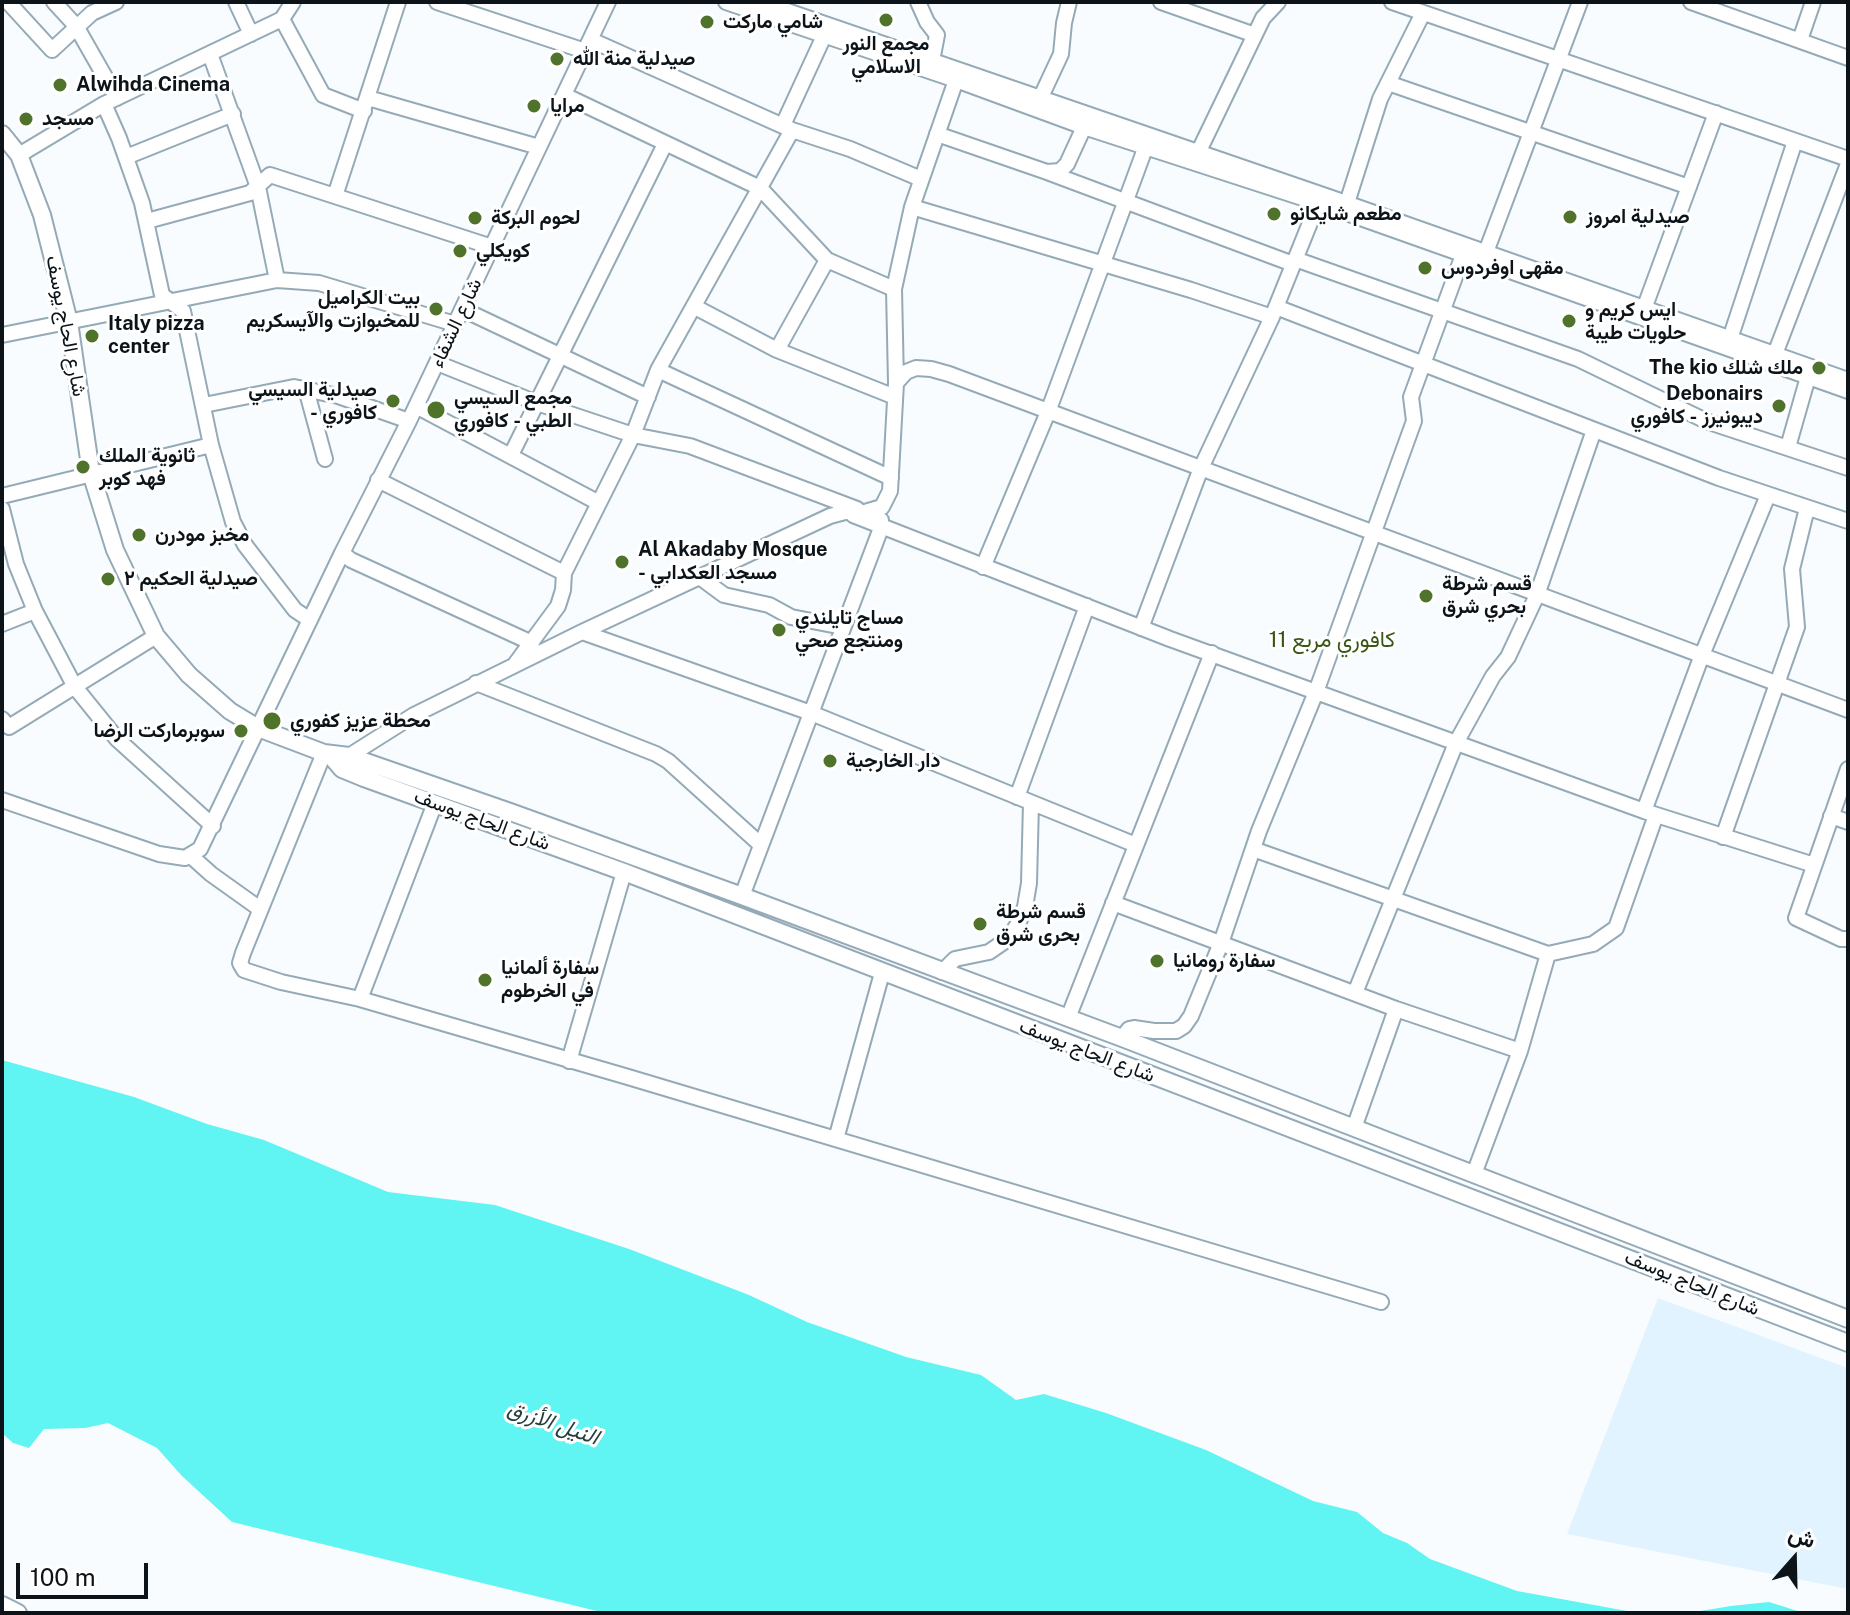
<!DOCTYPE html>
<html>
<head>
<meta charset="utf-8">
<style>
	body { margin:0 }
	#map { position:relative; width:1850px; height:1615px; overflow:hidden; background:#f8fcff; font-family:"Public Sans",Vazirmatn,sans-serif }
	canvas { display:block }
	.frame { position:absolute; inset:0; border:4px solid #0c1419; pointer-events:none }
	.north { position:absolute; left:1754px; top:1519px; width:80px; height:80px; -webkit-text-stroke:6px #fff; paint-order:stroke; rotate:20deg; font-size:22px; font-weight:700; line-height:32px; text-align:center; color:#0c1419 }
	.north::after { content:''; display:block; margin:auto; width:28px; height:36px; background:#0c1419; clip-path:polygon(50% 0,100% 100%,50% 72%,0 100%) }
	.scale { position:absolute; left:16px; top:1563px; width:132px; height:36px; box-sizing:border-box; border:4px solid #0c1419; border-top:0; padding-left:10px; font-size:24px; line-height:28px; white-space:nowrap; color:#0c1419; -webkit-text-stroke:6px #fff; paint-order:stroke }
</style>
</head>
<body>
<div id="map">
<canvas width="1850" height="1615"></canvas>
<div class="frame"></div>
<div class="north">ش</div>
<div class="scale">100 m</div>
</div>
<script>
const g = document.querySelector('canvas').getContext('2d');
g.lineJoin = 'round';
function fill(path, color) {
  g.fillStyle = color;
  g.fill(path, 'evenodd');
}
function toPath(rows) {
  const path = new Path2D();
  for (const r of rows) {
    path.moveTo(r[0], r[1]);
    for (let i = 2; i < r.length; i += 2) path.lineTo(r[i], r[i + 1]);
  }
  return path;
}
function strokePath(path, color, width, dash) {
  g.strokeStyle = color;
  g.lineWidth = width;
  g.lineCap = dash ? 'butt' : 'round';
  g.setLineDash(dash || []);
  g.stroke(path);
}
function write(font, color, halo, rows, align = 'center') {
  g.font = font + ' "Public Sans",Vazirmatn,sans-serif';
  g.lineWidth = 6;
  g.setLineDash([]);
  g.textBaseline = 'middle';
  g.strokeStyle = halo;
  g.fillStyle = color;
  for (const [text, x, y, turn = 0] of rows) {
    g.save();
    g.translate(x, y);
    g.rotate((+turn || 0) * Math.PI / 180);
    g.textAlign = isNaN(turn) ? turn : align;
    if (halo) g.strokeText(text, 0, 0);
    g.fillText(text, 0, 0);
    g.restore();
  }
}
fill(toPath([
	[1658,1298,1848,1368,1848,1589,1567,1534]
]), '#e1f3fe');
fill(toPath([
	[2,1060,134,1097,207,1124,264,1140,388,1192,495,1205,629,1249,749,1295,807,1322,906,1357,981,1375,1016,1400,1044,1394,1106,1413,1206,1450,1313,1501,1357,1512,1383,1533,1407,1543,1430,1559,1517,1591,1638,1613,605,1613,232,1522,182,1476,157,1448,108,1423,85,1428,44,1429,29,1448,13,1443,2,1433],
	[1769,1602,1804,1613,1688,1613,1731,1606]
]), '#60f4f2');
const minor = toPath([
	[8,2,52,50,92,13,116,2],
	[54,2,76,26,117,98],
	[236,2,251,34],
	[437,2,585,51],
	[726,2,956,80,1084,127,1318,203,1848,391],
	[761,2,1332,198,1848,380],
	[918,2,927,22,937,35,932,61],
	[1161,2,1255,35],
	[1392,2,1848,159],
	[1691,2,1848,58],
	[282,19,323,95,364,111],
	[591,40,792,130,850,149,921,179],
	[1800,40,1813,2],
	[210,54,258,187,277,280],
	[1388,83,1689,187],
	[564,95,760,188,827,260,894,289],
	[368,98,539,147],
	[1040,99,1061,54,1064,23,1069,2],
	[104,104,119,138,142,203,162,295,183,311,211,445,233,522,245,545,295,610,310,620],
	[783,125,824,36,823,30],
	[937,134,1047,172,1060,171,1067,164,1084,127],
	[1198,153,1263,18,1278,2],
	[19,155,104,104,282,19,293,2],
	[126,157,233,114],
	[1047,172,1293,264],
	[335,196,398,2],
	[1347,203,1380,99,1423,13],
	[912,207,1191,290,1272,317],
	[147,221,250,193,270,175,492,247],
	[1295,259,1578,359,1706,421,1848,468],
	[1483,260,1580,2],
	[695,307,777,350,895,397],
	[1276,307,1719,478,1848,521],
	[462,309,648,397],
	[1644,309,1716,113],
	[2,335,277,280,319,283,455,324],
	[1730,339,1795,141],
	[777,350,827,260],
	[1767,357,1775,354,1848,164],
	[437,363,537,403,633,435,690,446,857,509],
	[658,370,891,478],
	[896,383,906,372,916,368,931,369,949,374,1848,710],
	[306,389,325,459],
	[204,405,294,387,338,396,409,421],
	[416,406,599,503],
	[1788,447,1808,377],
	[511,455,665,144],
	[378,480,564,573],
	[2,496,211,445],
	[2,509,16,564,35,611,75,687,117,739,213,826],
	[853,515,1170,639,1644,811,1814,865],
	[342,553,351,560,532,643],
	[983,567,1048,412,1146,146],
	[701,578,724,595,769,605,791,617,843,627],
	[2,624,35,611],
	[1141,628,1201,468,1272,317,1318,203],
	[582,632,811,713,1136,845],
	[516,663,558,606,563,590,564,573,633,435,658,370,792,130],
	[476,683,656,754,668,761,761,845],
	[2,719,9,727,156,636],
	[324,753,243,953,240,963,244,970,281,982,360,999,628,1077,1381,1302],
	[345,764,349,756,414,715,582,632,830,516,845,512,865,512,882,507,890,491,896,383,894,289,912,207,956,80],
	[1848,769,1796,918,1841,939,1848,939],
	[1017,797,1087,606],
	[2,800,159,854,185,858,200,849,342,553,409,421,608,2],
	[1644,811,1702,655,1768,495],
	[1831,816,1848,822],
	[1723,837,1797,627,1792,569,1807,508],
	[1253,849,1548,954,1593,944,1616,928,1656,815],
	[191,856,211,874,260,909],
	[742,896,881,528,881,520],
	[1113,903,1396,1009,1520,1051],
	[942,972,955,959,989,952,1008,939,1018,924,1025,907,1029,883,1031,803],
	[1355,993,1456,743,1493,676,1508,657,1537,595,1594,430],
	[360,999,435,803],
	[1068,1018,1212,653],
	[1122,1038,1129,1029,1134,1028,1154,1031,1176,1031,1184,1026,1191,1016,1221,943,1259,831,1316,692,1414,421,1411,397,1463,255],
	[569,1061,624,872],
	[1354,1128,1396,1009],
	[836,1139,882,973],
	[1474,1174,1520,1051,1548,954]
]);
const major = toPath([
	[2,134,19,155,42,215,69,322,91,473,115,550,156,636,189,675,230,711,258,728,324,753,349,756,513,813,742,896,1122,1038,1848,1319],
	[330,755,342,769,364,778,624,872,1848,1343],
	[2,1605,18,1613]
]);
strokePath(minor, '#95aab7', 18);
strokePath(major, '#95aab7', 20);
strokePath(minor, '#fff', 14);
strokePath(major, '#fff', 16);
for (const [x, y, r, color] of [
	[886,20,8,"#50732b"],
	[707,22,8,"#50732b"],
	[557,59,8,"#50732b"],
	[60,85,8,"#50732b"],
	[534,106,8,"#50732b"],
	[26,119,8,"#50732b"],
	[1274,214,8,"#50732b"],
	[1570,217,8,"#50732b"],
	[475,218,8,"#50732b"],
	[460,251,8,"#50732b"],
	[1425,268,8,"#50732b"],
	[436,309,8,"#50732b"],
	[1569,321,8,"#50732b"],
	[92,336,8,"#50732b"],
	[1819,368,8,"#50732b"],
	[393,401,8,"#50732b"],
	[1779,406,8,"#50732b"],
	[436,410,10,"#50732b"],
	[83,467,8,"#50732b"],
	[139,535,8,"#50732b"],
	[622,562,8,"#50732b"],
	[108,579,8,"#50732b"],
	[1426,596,8,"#50732b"],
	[779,630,8,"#50732b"],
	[272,721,10,"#50732b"],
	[241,731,8,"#50732b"],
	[830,761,8,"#50732b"],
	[980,924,8,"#50732b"],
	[1157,961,8,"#50732b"],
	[485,980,8,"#50732b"]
]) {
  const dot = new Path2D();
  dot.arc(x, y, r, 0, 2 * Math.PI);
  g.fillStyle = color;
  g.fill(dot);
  strokePath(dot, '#fff', 3);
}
write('bold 20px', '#0c1419', '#fff', [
	["شامي ماركت",723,22],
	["مجمع النور",886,44,"center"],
	["الاسلامي",886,67,"center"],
	["صيدلية منة الله",573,59],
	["Alwihda Cinema",76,85],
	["مرايا",550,106],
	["مسجد",42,119],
	["مطعم شايكانو",1290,214],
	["صيدلية امروز",1586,217],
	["لحوم البركة",491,218],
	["كويكلي",476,251],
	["مقهى اوفردوس",1441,268],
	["بيت الكراميل",420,298,"right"],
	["للمخبوازت والآيسكريم",420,321,"right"],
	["ايس كريم و",1585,310],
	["حلويات طيبة",1585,333],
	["Italy pizza",108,324],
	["center",108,347],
	["The kio ملك شلك",1803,368,"right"],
	["صيدلية السيسي",377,390,"right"],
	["- كافوري",377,413,"right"],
	["Debonairs",1763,394,"right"],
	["ديبونيرز - كافوري",1763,417,"right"],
	["مجمع السيسي",454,398],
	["الطبي - كافوري",454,421],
	["ثانوية الملك",99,456],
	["فهد كوبر",99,479],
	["مخبز مودرن",155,535],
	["Al Akadaby Mosque",638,550],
	["- مسجد العكدابي",638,573],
	["صيدلية الحكيم ٢",124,579],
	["قسم شرطة",1442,584],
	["بحري شرق",1442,607],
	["مساج تايلندي",795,618],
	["ومنتجع صحي",795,641],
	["محطة عزيز كفوري",290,721],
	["سوبرماركت الرضا",225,731,"right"],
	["دار الخارجية",846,761],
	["قسم شرطة",996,912],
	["بحرى شرق",996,935],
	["سفارة رومانيا",1173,961],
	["سفارة ألمانيا",501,968],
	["في الخرطوم",501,991]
], 'left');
write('20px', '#0c1419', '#fff', [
	["شارع الشفاء",456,323,-65],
	["شارع الحاج يوسف",66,326,79],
	["شارع الحاج يوسف",482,820,20],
	["شارع الحاج يوسف",1087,1051,21],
	["شارع الحاج يوسف",1692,1283,22]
]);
write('22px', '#385714', '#fff', [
	["كافوري مربع 11",1332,640]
]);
write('italic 22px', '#253e3e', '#fff', [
	["النيل الأزرق",553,1423,19]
]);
</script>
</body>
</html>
